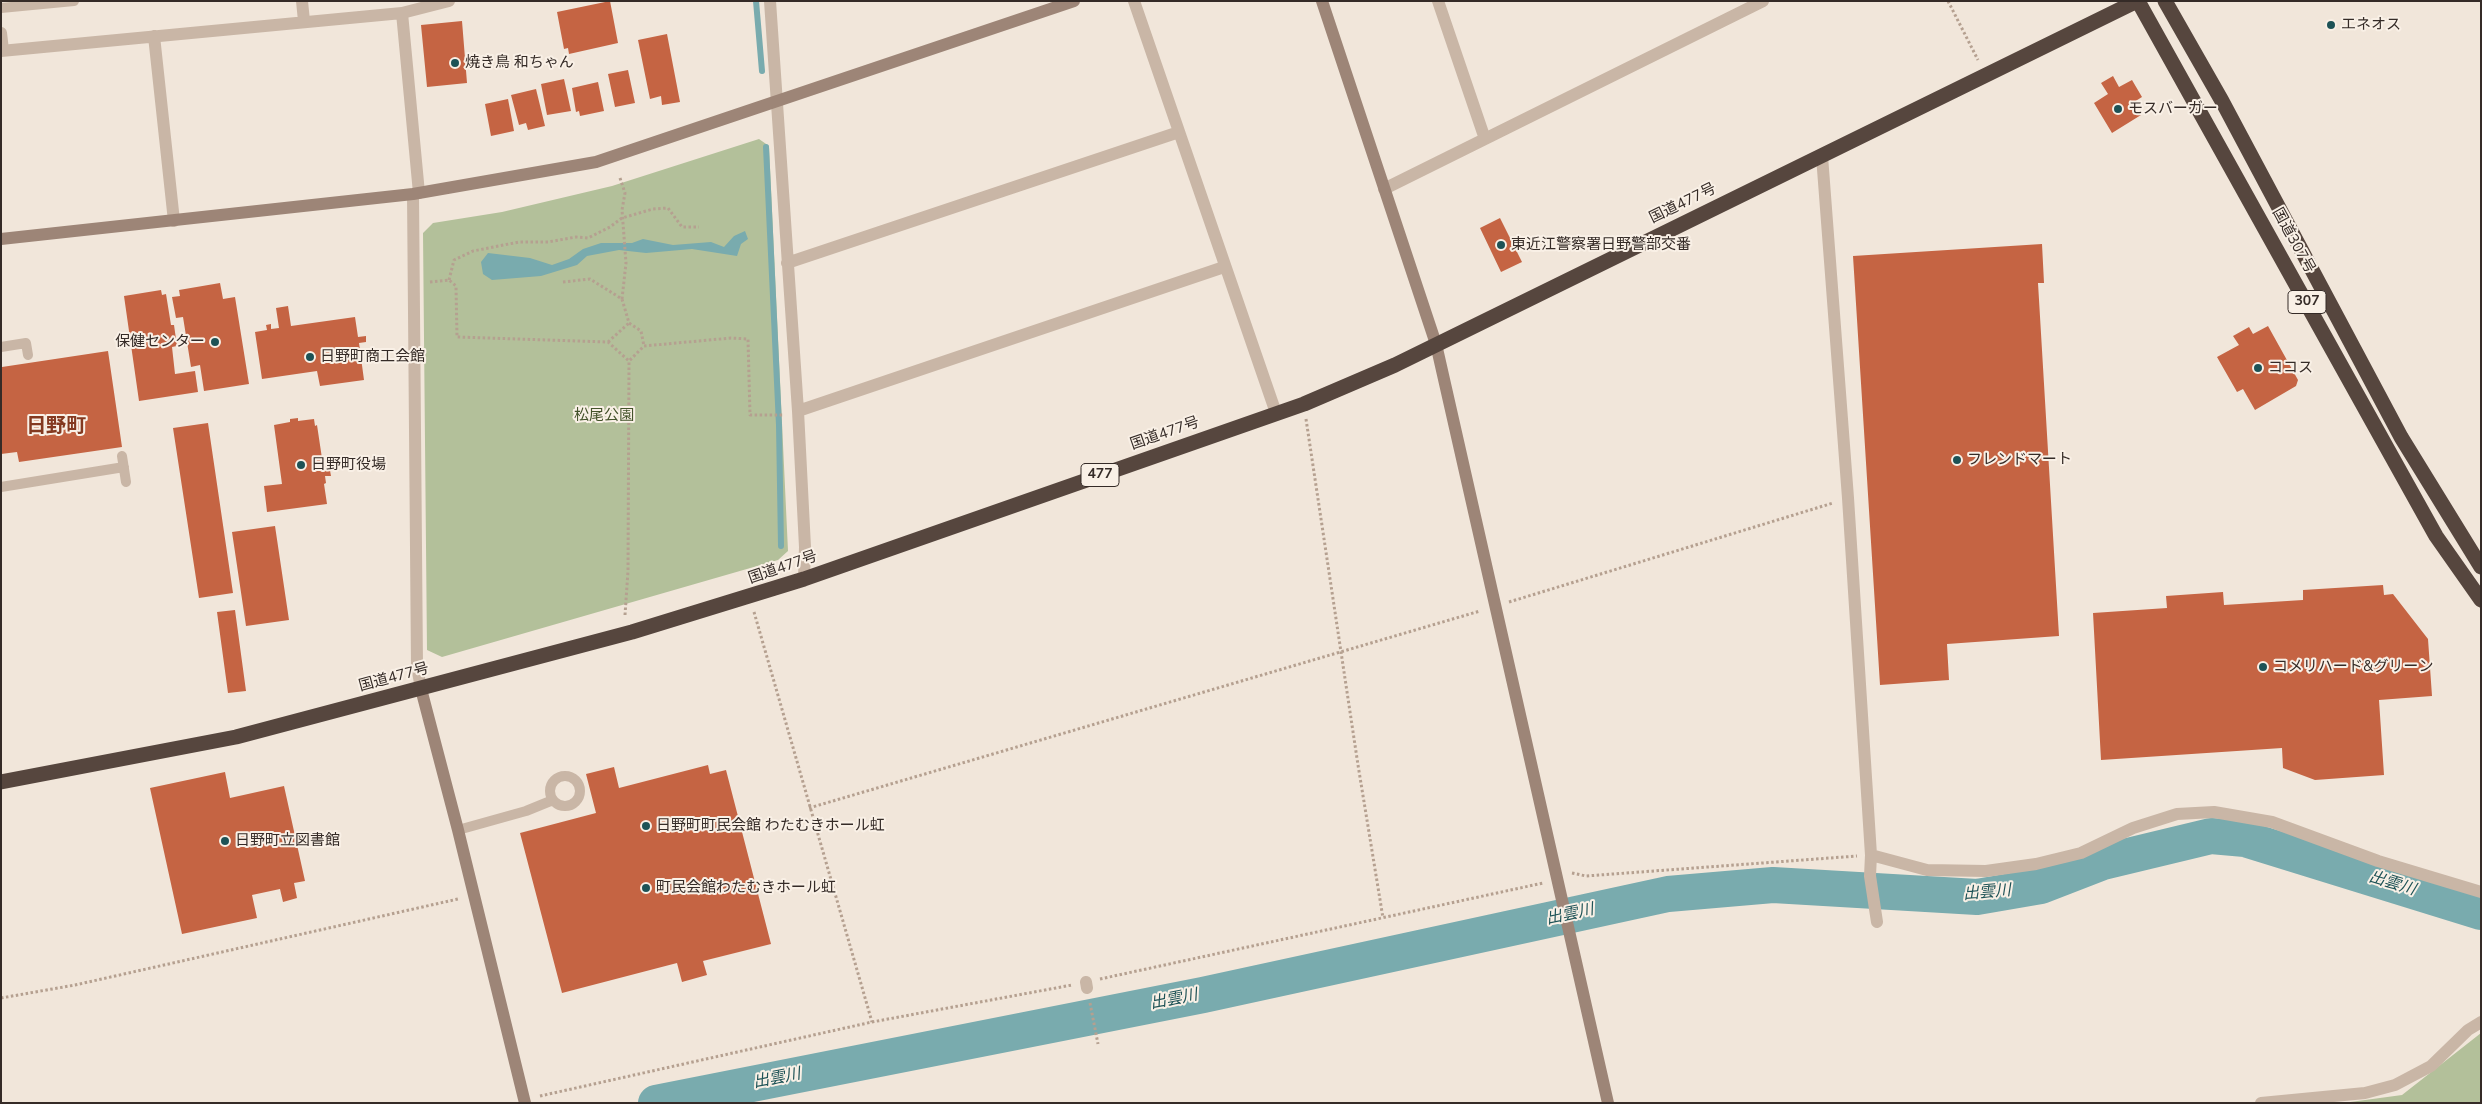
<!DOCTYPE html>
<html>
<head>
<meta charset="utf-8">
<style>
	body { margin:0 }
	#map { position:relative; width:2482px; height:1104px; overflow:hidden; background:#f1e6da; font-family:"Nunito Sans",sans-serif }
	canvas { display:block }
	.frame { position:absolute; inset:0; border:2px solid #352b27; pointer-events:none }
</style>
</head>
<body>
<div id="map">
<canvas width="2482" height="1104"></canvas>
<div class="frame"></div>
</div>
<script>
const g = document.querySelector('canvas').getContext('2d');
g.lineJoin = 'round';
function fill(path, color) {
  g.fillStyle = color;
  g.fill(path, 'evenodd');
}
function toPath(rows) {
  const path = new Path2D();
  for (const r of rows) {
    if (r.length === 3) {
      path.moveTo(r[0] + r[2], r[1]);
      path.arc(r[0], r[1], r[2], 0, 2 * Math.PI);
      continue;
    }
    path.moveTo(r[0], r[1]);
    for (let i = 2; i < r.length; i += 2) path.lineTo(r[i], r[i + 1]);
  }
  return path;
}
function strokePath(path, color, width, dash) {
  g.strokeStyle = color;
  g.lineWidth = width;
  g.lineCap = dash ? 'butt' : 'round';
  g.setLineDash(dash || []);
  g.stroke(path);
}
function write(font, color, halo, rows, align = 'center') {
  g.font = font + ' "Nunito Sans","Noto Sans JP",sans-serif';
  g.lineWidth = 4;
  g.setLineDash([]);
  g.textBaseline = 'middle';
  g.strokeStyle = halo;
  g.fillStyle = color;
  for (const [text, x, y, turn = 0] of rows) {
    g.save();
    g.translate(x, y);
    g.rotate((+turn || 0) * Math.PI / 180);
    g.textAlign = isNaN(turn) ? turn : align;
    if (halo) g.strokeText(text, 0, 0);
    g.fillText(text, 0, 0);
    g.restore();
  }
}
fill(toPath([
	[759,139,769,146,788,551,778,560,442,657,427,650,423,233,433,223,502,212,612,186],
	[2481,1033,2481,1103,2343,1103,2402,1095]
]), '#b3c09a');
fill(toPath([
	[745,231,748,239,741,244,737,256,692,249,646,253,619,250,587,256,577,265,541,276,492,280,483,274,481,262,488,253,530,258,552,265,569,259,583,249,601,243,632,243,643,239,673,245,711,242,724,247,734,236]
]), '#79abae');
strokePath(toPath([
	[756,1,762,71],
	[766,147,779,425,781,546]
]), '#79abae', 6);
strokePath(toPath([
	[656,1103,1203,995,1668,894,1773,885,1977,897,2041,886,2103,862,2211,836,2245,839,2481,912]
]), '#79abae', 36);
fill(toPath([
	[610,1,618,43,569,54,568,48,564,49,557,12],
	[462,21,467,83,427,87,421,25],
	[667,34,680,102,662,105,661,96,650,99,638,40],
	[628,70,635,103,615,107,608,74],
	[2113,76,2119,87,2132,80,2142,97,2134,102,2141,115,2112,133,2094,103,2108,94,2101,83],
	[564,79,571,111,547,115,541,84],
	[598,82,604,111,580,116,579,111,576,112,572,88],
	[536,89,545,126,528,130,526,123,519,125,511,95],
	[508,99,514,131,491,136,485,104],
	[1500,218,1522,262,1501,272,1480,228],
	[2042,244,2044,283,2038,283,2059,636,1947,644,1949,680,1880,685,1853,256],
	[220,283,223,299,235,297,249,384,204,391,200,365,191,367,183,317,176,318,172,297,180,296,179,290],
	[161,290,162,295,166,294,171,325,174,325,177,346,172,347,175,374,195,371,198,392,139,401,124,296],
	[288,306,291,326,355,317,358,337,366,336,366,342,359,343,364,380,320,386,317,371,262,379,255,332,267,330,266,325,271,324,271,329,279,328,276,308],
	[2268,326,2298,380,2296,386,2255,410,2243,389,2237,392,2217,357,2239,345,2233,336,2249,327,2253,334],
	[108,351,122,447,19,462,17,452,1,454,2,367],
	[298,418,298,421,314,419,315,426,317,425,323,465,329,465,331,476,325,476,326,483,324,484,327,504,267,512,264,486,282,484,274,425,290,422,290,419],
	[208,423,233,593,199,598,173,428],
	[275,526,289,620,246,626,232,532],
	[2383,585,2384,595,2393,594,2428,639,2432,696,2379,700,2384,775,2315,780,2283,768,2282,748,2101,760,2093,613,2167,608,2166,596,2223,592,2224,605,2303,600,2303,590],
	[235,610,246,691,228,693,217,612],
	[708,765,710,774,726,770,771,944,703,961,707,975,682,982,677,963,562,993,520,833,596,813,586,774,614,767,619,788],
	[225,772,230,798,284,786,305,881,294,883,297,898,283,902,280,889,252,895,257,918,182,934,150,788]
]), '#c56443');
strokePath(toPath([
	[1948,1,1978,60],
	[620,178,625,193,622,210,626,263,622,299],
	[449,280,454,260,473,251,519,242,548,242,576,237,588,238,610,227,622,218,653,209,668,208,682,227,699,227],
	[430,282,449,280,456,286,457,337,608,342,629,361,644,346,731,338,748,339,750,415,783,415],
	[563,282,590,279,622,299,629,323,641,331,644,346],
	[608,342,629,323],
	[1306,419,1358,765,1383,918],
	[1509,602,1833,503],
	[754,612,872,1022],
	[625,615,628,571,629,361],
	[809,808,1480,611],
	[1572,873,1586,876,1857,856],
	[1100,979,1543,883],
	[1,998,75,985,458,899],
	[1090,1003,1098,1044],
	[540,1096,872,1022,1072,985]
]), '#b5a090', 3, [2.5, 2.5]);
strokePath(toPath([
	[1,8,74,1],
	[1,347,26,343,28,355],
	[122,456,126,482],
	[1,487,124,467],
	[565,791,15],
	[458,830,526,811,553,800]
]), '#c9b6a6', 10);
strokePath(toPath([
	[302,1,304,21],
	[770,1,798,411,805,547,804,579],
	[1134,1,1276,413],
	[1438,1,1485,139],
	[402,13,419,193],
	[1,33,3,50],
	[154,36,174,221],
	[1,51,402,13,449,1],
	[1822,156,1848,498,1871,855,1870,876,1877,922],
	[1384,189,1763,1],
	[413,194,417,666,421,689],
	[787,263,1179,132],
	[798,411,1224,267],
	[1871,855,1927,870,1986,871,2036,864,2081,853,2133,828,2177,814,2214,812,2272,822,2378,861,2481,892],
	[1086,982,1087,988],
	[2261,1103,2365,1093,2395,1085,2431,1066,2468,1030,2481,1022]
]), '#c9b6a6', 12);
strokePath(toPath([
	[1322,1,1436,344,1608,1103],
	[1,239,413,194,596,162,1074,1],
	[421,689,458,830,525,1103]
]), '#9d8577', 12);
strokePath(toPath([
	[2138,1,2436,536,2481,600],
	[2165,1,2222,101,2401,437,2481,567],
	[1,782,236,737,632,632,804,579,1304,404,1395,365,2137,1]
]), '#56463e', 15);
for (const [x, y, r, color] of [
	[2331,25,5,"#1d5256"],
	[455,63,5,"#1d5256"],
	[2118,109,5,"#1d5256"],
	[1501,245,5,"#1d5256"],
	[215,342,5,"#1d5256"],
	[310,357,5,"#1d5256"],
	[2258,368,5,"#1d5256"],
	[1957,460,5,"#1d5256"],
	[301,465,5,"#1d5256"],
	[2263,667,5,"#1d5256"],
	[646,826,5,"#1d5256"],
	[225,841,5,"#1d5256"],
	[646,888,5,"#1d5256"]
]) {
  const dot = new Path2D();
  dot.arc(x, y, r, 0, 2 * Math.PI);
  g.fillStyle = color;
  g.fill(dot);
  strokePath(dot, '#f9f0e6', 2);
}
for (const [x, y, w] of [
	[2307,302,38],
	[1100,475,38]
]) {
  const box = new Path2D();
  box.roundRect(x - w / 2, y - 11.5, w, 23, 4);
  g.fillStyle = '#f9f0e6';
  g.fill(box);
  strokePath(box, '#352b27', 1);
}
write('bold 14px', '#352b27', null, [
	["307",2307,302],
	["477",1100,475]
]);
write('15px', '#352b27', '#f9f0e6', [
	["エネオス",2341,25],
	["焼き鳥 和ちゃん",465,63],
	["モスバーガー",2128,109],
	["東近江警察署日野警部交番",1511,245],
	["保健センター",205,342,"right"],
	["日野町商工会館",320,357],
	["ココス",2268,368],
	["フレンドマート",1967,460],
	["日野町役場",311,465],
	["コメリハード&グリーン",2273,667],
	["日野町町民会館 わたむきホール虹",656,826],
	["日野町立図書館",235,841],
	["町民会館わたむきホール虹",656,888]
], 'left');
write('15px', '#352b27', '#f9f0e6', [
	["国道477号",1683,204,-26],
	["国道307号",2293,241,61],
	["国道477号",1165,434,-19],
	["国道477号",783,568,-19],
	["国道477号",394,678,-15]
]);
write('15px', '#44532b', '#f9f0e6', [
	["松尾公園",604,416]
]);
write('italic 16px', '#1d5256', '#f9f0e6', [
	["出雲川",2392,884,17],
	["出雲川",1987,893,-5],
	["出雲川",1570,915,-12],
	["出雲川",1174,1000,-11],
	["出雲川",777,1079,-11]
]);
write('bold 20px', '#843920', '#f9f0e6', [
	["日野町",56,427]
]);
</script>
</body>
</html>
